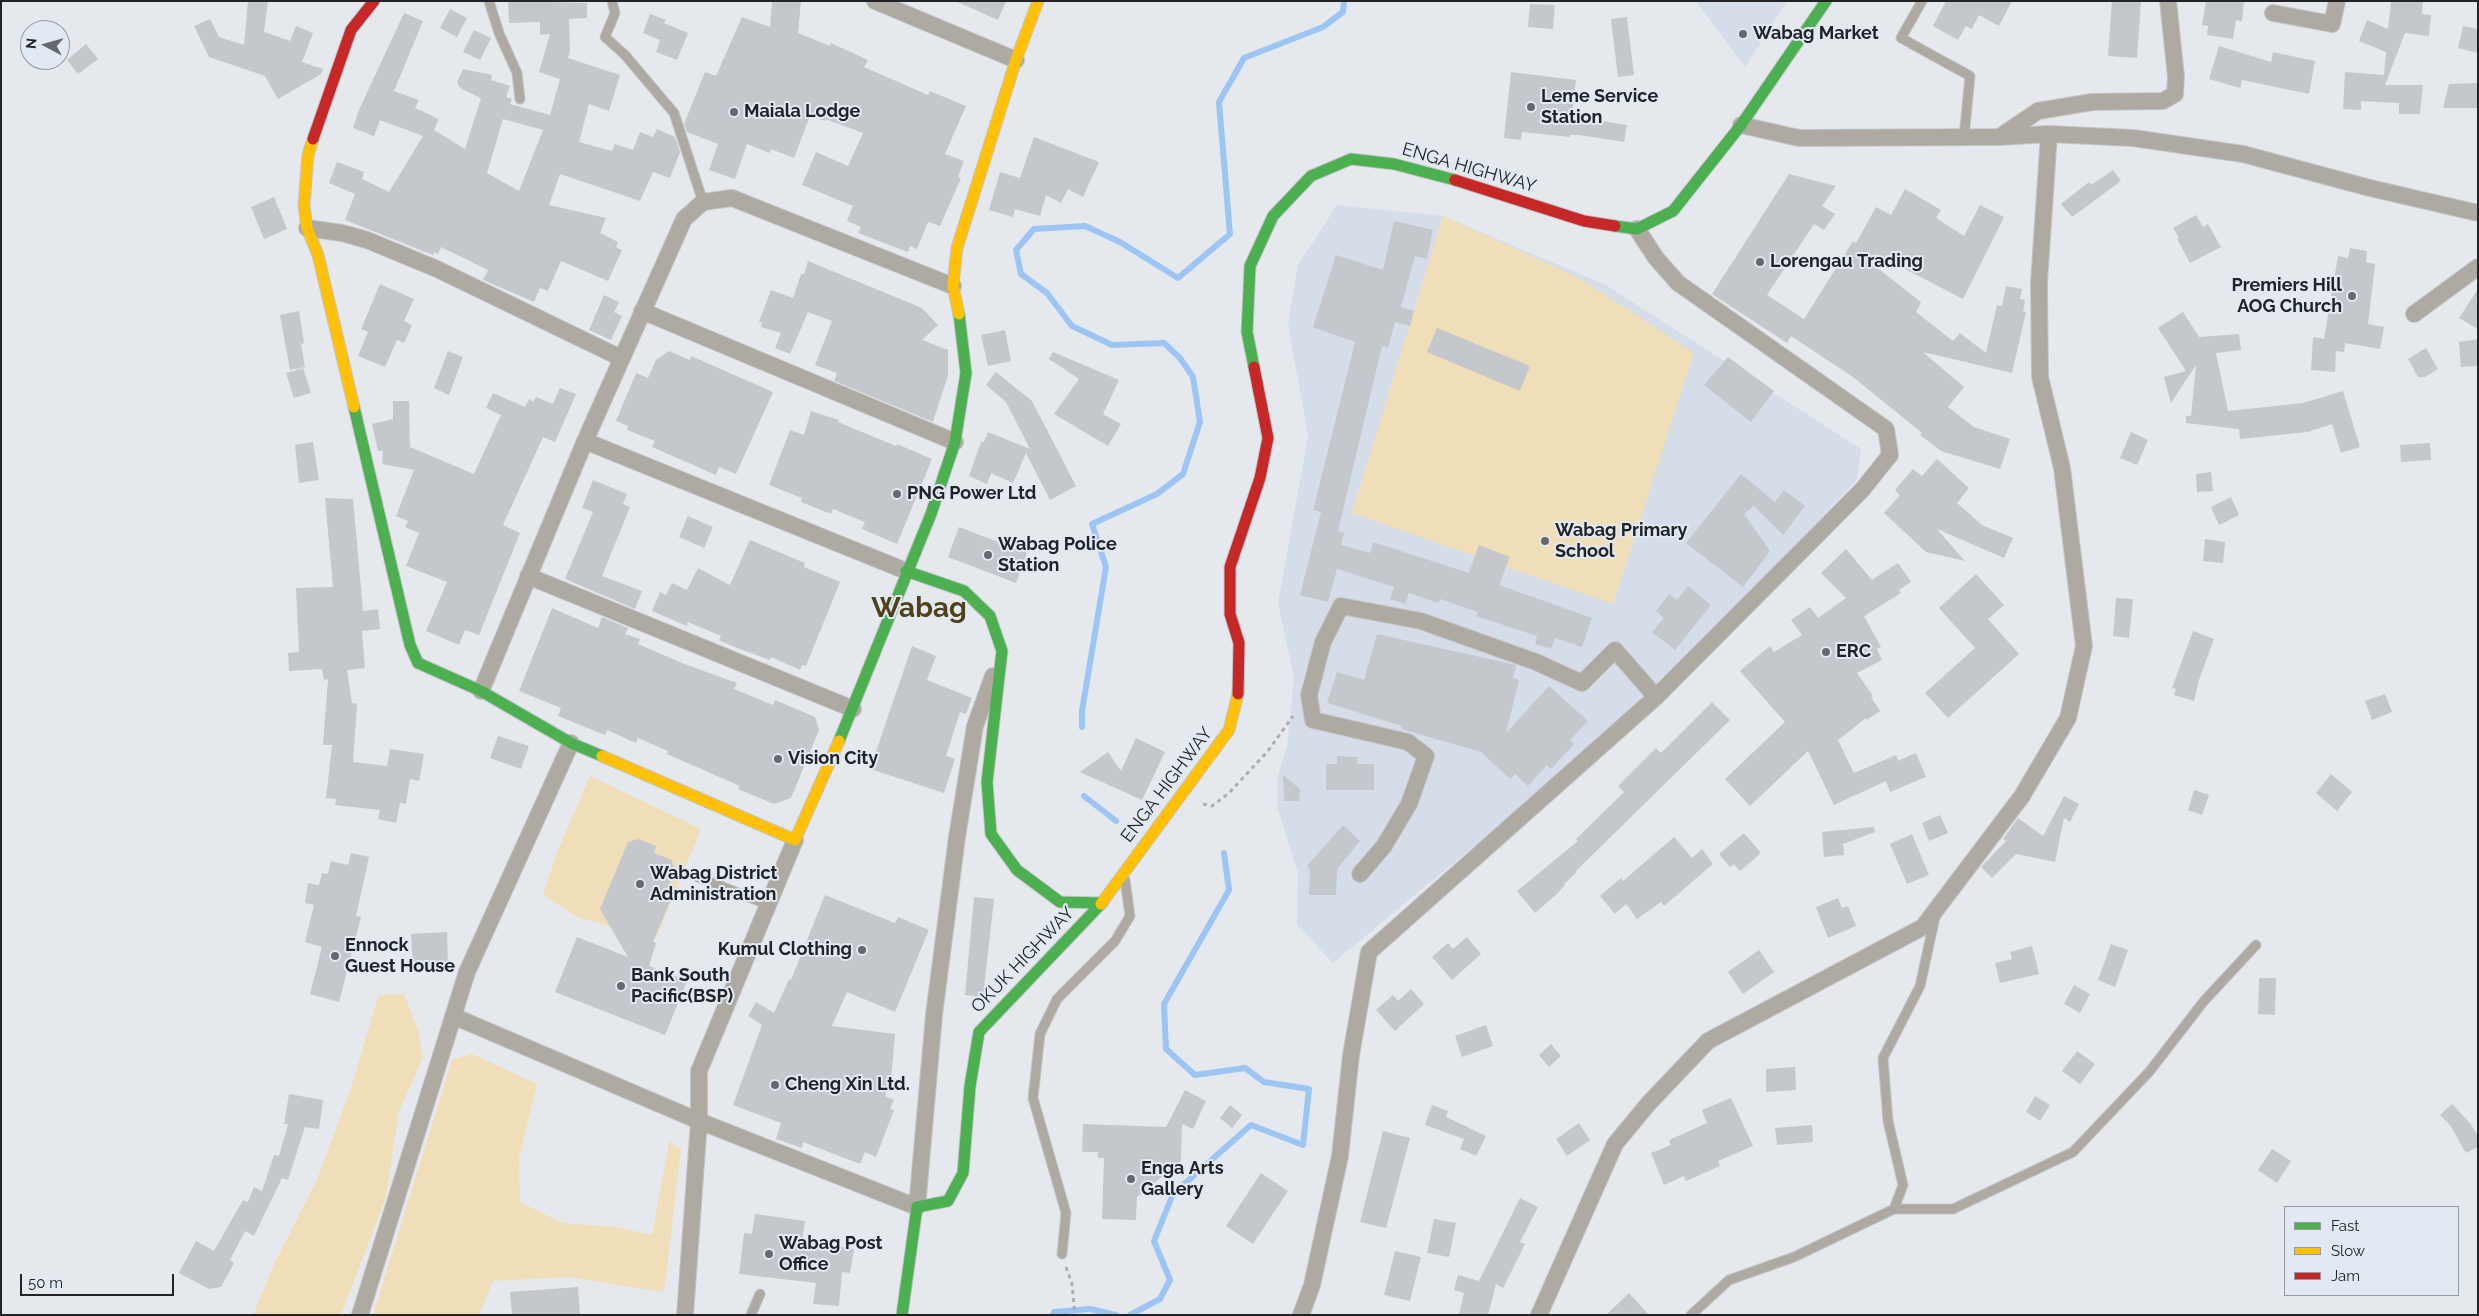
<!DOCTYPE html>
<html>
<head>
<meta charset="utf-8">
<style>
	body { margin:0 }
	#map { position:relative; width:2479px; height:1316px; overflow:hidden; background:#e5e9ee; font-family:Raleway,sans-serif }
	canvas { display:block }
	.frame { position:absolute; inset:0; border:2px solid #212327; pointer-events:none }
	.legend { position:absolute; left:2284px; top:1206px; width:175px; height:90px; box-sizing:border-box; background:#e1e9f2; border:1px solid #949aa1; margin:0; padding:6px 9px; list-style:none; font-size:15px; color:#212327 }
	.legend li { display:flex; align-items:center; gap:10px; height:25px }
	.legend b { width:25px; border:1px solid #949aa1 }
	.north { position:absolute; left:20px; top:20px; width:50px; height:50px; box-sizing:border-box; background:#e1e9f2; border:1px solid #949aa1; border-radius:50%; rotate:276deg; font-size:14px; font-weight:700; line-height:20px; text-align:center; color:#212327 }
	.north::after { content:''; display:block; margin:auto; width:18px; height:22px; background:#66686d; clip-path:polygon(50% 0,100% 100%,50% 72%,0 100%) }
	.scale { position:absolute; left:20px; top:1274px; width:154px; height:22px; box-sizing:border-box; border:2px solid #212327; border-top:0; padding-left:6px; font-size:15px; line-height:18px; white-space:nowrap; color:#212327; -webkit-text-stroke:4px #e1e9f2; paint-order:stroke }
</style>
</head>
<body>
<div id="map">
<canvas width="2479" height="1316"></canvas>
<div class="frame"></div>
<ul class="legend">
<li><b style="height:6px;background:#4caf50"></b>Fast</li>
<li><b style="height:6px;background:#ffc107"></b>Slow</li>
<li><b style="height:6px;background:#c62828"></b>Jam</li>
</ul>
<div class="north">N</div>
<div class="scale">50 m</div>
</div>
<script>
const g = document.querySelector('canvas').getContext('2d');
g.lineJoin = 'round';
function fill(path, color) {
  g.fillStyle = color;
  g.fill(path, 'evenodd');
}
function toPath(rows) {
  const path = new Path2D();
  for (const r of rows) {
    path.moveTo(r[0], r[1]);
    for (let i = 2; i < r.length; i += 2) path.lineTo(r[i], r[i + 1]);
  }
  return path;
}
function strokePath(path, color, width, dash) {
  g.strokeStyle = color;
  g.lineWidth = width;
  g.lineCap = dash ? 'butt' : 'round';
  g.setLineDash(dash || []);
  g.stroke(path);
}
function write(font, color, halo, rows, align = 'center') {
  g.font = font + ' Raleway,sans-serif';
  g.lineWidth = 4;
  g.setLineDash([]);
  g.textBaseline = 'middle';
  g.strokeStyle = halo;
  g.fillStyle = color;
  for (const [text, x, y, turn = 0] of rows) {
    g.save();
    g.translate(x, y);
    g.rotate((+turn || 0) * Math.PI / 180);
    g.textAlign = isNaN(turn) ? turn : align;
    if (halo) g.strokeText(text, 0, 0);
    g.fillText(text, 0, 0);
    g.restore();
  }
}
fill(toPath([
	[1696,1,1787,1,1745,67],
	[1337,205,1443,216,1606,285,1861,449,1857,480,1729,617,1618,727,1333,963,1297,925,1298,873,1278,810,1277,778,1287,747,1294,677,1278,603,1308,436,1288,324,1298,265]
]), '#d5dee8');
fill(toPath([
	[1443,216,1579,278,1694,353,1613,604,1352,513],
	[590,776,701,829,656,938,579,918,543,895,557,852],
	[404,994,418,1029,423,1058,399,1111,386,1197,341,1315,253,1315,273,1266,316,1182,351,1088,378,996],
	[472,1054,537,1084,519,1158,520,1202,562,1223,616,1227,652,1235,669,1141,681,1150,664,1292,567,1277,493,1281,479,1315,373,1315,452,1060]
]), '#f0deb8');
strokePath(toPath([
	[1082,727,1082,711,1106,567,1092,524,1157,494,1183,474,1200,422,1193,377,1180,358,1164,343,1112,345,1072,326,1047,293,1021,274,1016,250,1034,229,1085,226,1120,242,1178,278,1230,234,1219,102,1244,58,1323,27,1343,12,1344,1],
	[1084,796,1116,821],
	[1053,1315,1054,1312,1090,1309,1116,1315],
	[1130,1315,1160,1299,1170,1280,1154,1241,1173,1194,1251,1125,1303,1145,1309,1089,1264,1082,1245,1068,1195,1075,1166,1049,1164,1004,1229,890,1224,853]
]), '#9cc5f4', 6);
fill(toPath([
	[248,1,268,1,264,32,290,41,296,26,313,33,302,62,323,69,321,74,278,99,265,76,209,57,194,26,210,19,219,37,244,45],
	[508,1,587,3,587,18,569,19,570,51,568,58,620,75,609,111,589,104,579,142,612,151,615,144,633,150,640,132,653,137,657,129,675,137,680,152,670,178,653,172,640,201,560,174,549,205,606,218,600,233,618,242,616,247,622,250,608,281,561,261,548,291,540,288,534,302,483,280,488,270,441,247,438,254,434,252,433,255,345,220,355,194,329,183,337,162,364,172,362,179,389,192,423,136,380,120,374,136,353,128,359,110,404,13,423,21,394,91,419,100,415,108,439,119,434,130,465,149,481,98,460,88,457,82,463,69,492,75,491,80,510,86,506,97,512,99,510,104,550,115,560,79,539,72,550,34,540,35,540,22,509,23],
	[503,119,543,130,519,191,487,173],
	[772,1,801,1,798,33,830,46,831,43,868,60,864,67,928,95,930,91,966,106,945,154,964,161,958,177,961,178,940,226,928,222,917,249,910,246,908,252,858,233,861,227,847,221,853,206,802,185,816,152,848,166,863,133,825,119,825,121,810,116,794,158,771,149,770,153,747,144,735,179,709,170,718,144,687,132,684,124,705,72,716,76,742,17,770,27],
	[955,1,1006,1,998,20],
	[1946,1,2012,1,1999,26,1979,15,1972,29,1966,26,1958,40,1933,26],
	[2112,1,2141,1,2137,58,2108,56],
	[2206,1,2244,1,2242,21,2236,20,2233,39,2207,35,2208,26,2202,25],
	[2391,1,2423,1,2422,14,2431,15,2429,36,2405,33,2385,85,2423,85,2420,114,2399,114,2399,103,2361,101,2361,110,2343,109,2345,72,2384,75,2386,52,2359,41,2367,20,2388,29],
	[1530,4,1555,5,1553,29,1528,27],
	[450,9,467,18,457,37,440,28],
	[650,14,666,20,664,23,688,33,677,60,656,52,660,40,643,33],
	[1627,17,1634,75,1618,77,1611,19],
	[2463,26,2478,29,2478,53,2458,48],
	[474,30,491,38,480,60,463,52],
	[86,44,98,59,78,74,67,60],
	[2219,46,2271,62,2273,52,2315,61,2309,94,2242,80,2240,88,2209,79],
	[1511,72,1576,80,1572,116,1627,125,1624,142,1579,135,1570,135,1570,137,1522,132,1521,140,1504,138],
	[2478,83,2478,108,2443,108,2449,84],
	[1034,137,1099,162,1083,197,1068,189,1061,203,1046,195,1040,216,1015,209,1013,217,989,210,1000,172,1020,178],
	[2113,170,2121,181,2072,217,2061,204,2089,182,2091,185],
	[1789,174,1836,186,1822,206,1835,214,1824,230,1814,224,1767,295,1804,319,1853,241,1856,243,1876,207,1891,215,1905,189,1941,210,1936,218,1964,236,1980,205,2004,217,1963,299,1876,254,1871,263,1921,302,1916,312,1953,341,1960,333,1986,353,1997,305,2002,306,2006,286,2022,289,2020,299,2025,300,2023,311,2026,312,2012,373,1923,352,1964,387,1948,407,1974,427,2010,439,2000,469,1941,451,1920,435,1922,433,1853,377,1791,336,1787,343,1712,294],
	[274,197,287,229,264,239,251,207],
	[2196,215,2203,227,2208,224,2221,247,2190,263,2177,239,2179,238,2173,228],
	[1394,221,1433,230,1427,259,1415,256,1401,307,1414,311,1410,326,1395,322,1388,348,1382,346,1338,531,1344,533,1341,545,1370,553,1373,542,1469,573,1479,545,1510,557,1499,585,1592,618,1582,647,1555,638,1551,649,1535,644,1537,636,1476,616,1478,612,1440,599,1438,603,1409,593,1405,604,1390,599,1394,587,1337,569,1328,602,1300,595,1321,512,1313,510,1355,342,1313,327,1336,255,1383,270],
	[2350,248,2367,251,2366,262,2375,264,2368,324,2384,327,2380,349,2345,343,2344,352,2336,351,2335,372,2311,370,2313,337,2324,339,2338,256,2348,258],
	[808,261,922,308,938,325,922,340,948,350,948,375,933,422,834,381,837,373,815,365,832,321,808,312,790,354,775,348,781,333,761,327,762,322,759,322,771,290,793,298,801,274,804,274],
	[380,284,414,299,404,321,412,325,404,343,397,340,385,367,358,356,368,332,361,329],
	[2478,289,2478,329,2459,318],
	[604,295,619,302,614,312,622,316,611,340,589,330],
	[299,311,304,343,301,344,305,367,290,370,280,315],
	[2183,312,2199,337,2239,334,2241,350,2216,353,2228,411,2303,403,2343,391,2360,447,2341,453,2332,424,2308,432,2240,439,2239,429,2186,423,2186,416,2191,416,2196,365,2171,403,2164,377,2186,371,2158,328],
	[1437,328,1530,366,1520,391,1427,352],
	[1005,330,1011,361,988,366,981,335],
	[2478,339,2478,366,2461,367,2459,342],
	[2426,348,2438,369,2425,377,2418,377,2408,359],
	[448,351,463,357,449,395,434,388],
	[669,351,690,360,691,356,773,392,736,474,719,467,716,475,652,447,655,441,627,430,628,426,616,421,636,373,648,378,656,360],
	[1053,352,1119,380,1103,414,1121,424,1108,446,1054,414,1079,379,1049,359],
	[1728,357,1774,391,1751,422,1704,385],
	[303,368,311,393,294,398,286,373],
	[996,372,1032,401,1076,486,1050,500,1026,453,1013,483,991,473,987,484,969,476,981,442,984,442,988,432,1030,449,1006,402,986,385],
	[560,388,576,394,555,442,543,437,503,525,520,533,479,635,465,630,459,645,426,631,447,582,406,566,419,533,405,527,408,521,396,516,414,470,382,464,383,450,378,451,372,424,393,419,393,401,409,401,410,447,474,474,501,415,486,408,493,393,525,407,529,399,533,402,536,397,553,404],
	[811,411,839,420,838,422,896,446,897,444,932,459,897,544,862,529,865,522,833,509,831,514,801,502,802,498,769,485,790,430,804,435],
	[2131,432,2148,440,2137,465,2120,458],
	[313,442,319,480,299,483,295,445],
	[2430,443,2431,460,2401,462,2400,445],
	[1937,459,1969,488,1957,503,1982,525,2013,538,2004,558,1937,529,1965,561,1926,552,1884,513,1900,495,1895,490,1913,469,1922,476],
	[2211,472,2213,491,2197,492,2196,474],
	[1741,474,1775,502,1784,490,1805,506,1783,535,1754,506,1744,514,1770,551,1743,587,1686,543],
	[593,480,627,494,623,504,630,507,602,576,642,591,635,609,565,579,593,512,582,508],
	[2231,497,2239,515,2219,525,2211,507],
	[325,498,353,499,363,611,378,609,380,629,362,631,365,668,347,670,352,703,357,704,353,762,387,766,390,749,424,754,419,781,410,779,406,804,400,803,396,823,378,819,380,810,335,805,336,799,326,798,332,745,323,745,328,679,324,680,322,669,289,671,288,653,299,652,296,588,333,587],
	[688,516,713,527,704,548,679,537],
	[959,527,1027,553,1016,583,948,557],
	[2205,539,2225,542,2223,563,2203,561],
	[750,540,805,563,804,567,840,582,806,666,802,665,800,670,771,657,770,660,737,648,719,640,721,636,688,622,687,626,652,611,660,592,666,595,672,583,687,590,698,568,730,585],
	[1846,549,1872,580,1898,563,1911,582,1899,590,1901,593,1864,616,1881,647,1877,649,1882,660,1857,673,1873,696,1871,697,1880,711,1867,720,1866,718,1838,740,1854,773,1896,755,1898,761,1916,753,1926,777,1890,792,1886,781,1834,805,1808,751,1750,806,1725,779,1785,722,1740,671,1770,646,1774,652,1802,635,1791,620,1810,607,1818,618,1846,598,1821,573],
	[1976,574,2004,605,1988,619,2019,654,1948,718,1925,693,1975,648,1939,608],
	[1688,586,1711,605,1675,650,1652,632,1664,618,1656,611,1669,594,1677,600],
	[2116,598,2133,599,2129,638,2113,636],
	[552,608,598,628,602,617,628,628,625,634,640,639,638,644,682,663,737,683,734,689,773,705,775,700,815,717,819,730,791,798,774,804,738,789,740,786,667,754,668,751,638,738,636,743,607,730,605,735,558,716,561,708,519,691],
	[2193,631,2214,639,2199,680,2194,701,2174,695,2176,689,2172,688],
	[1377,634,1516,665,1513,678,1519,680,1506,733,1549,686,1588,721,1570,740,1574,744,1551,769,1547,765,1528,786,1515,774,1510,779,1481,752,1401,729,1402,726,1327,703,1337,672,1364,680],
	[912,646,936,656,927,680,972,698,966,714,960,712,946,756,955,759,944,793,870,769],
	[2385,694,2392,712,2372,720,2365,701],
	[1712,702,1730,720,1576,871,1577,872,1564,884,1565,885,1557,894,1535,913,1517,891,1578,841,1576,839,1624,792,1618,786,1656,748,1661,753],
	[498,736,529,746,521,769,490,758],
	[1136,738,1165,752,1142,800,1080,772,1108,752,1121,771],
	[1337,756,1357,757,1357,764,1374,764,1374,790,1326,790,1326,764,1337,764],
	[2331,774,2352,792,2337,811,2316,793],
	[1283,775,1300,789,1299,801,1284,801],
	[2194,790,2209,795,2202,815,2188,810],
	[2064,796,2079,804,2070,822,2064,818,2055,862,2016,854,1992,878,1981,867,2006,841,2003,839,2018,818,2043,836],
	[1940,815,1948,833,1929,841,1922,823],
	[1343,825,1360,841,1337,869,1336,895,1309,895,1310,870,1307,866],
	[1874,827,1875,832,1843,844,1844,855,1824,857,1822,832],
	[1744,833,1761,853,1740,871,1734,864,1730,867,1719,854],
	[1912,834,1929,875,1907,884,1890,844],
	[1674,837,1692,858,1702,849,1713,864,1664,906,1661,902,1637,919,1626,904,1615,914,1600,896,1621,878,1623,881],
	[638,839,656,846,654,853,672,860,674,872,664,897,671,899,653,942,656,943,649,966,687,981,665,1035,555,992,577,937,628,957,600,909,628,842],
	[351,853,369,857,356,916,361,917,339,1002,310,994,322,947,305,942,314,905,305,903,308,883,319,885,322,873,328,874,331,861,348,865],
	[825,895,895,923,898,917,929,930,895,1012,847,992,832,1026,895,1034,891,1080,885,1096,894,1100,890,1109,894,1110,876,1157,865,1152,860,1164,803,1142,802,1148,776,1139,781,1123,733,1105,762,1025,748,1016,756,1002,774,1013,789,979,791,980],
	[974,897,994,899,983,997,965,995],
	[1838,898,1842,908,1848,906,1856,926,1828,938,1816,907],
	[447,932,448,966,413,968,411,934],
	[1467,937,1481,954,1452,980,1432,957,1448,943,1453,949],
	[2111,944,2128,950,2115,987,2098,980],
	[2032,946,2039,974,2000,983,1995,963,2012,959,2010,952],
	[1759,950,1774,972,1743,994,1728,972],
	[2259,978,2276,978,2275,1015,2258,1014],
	[2074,985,2090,994,2080,1013,2064,1004],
	[1411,989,1424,1004,1395,1031,1376,1010,1393,995,1398,1001],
	[1486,1025,1493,1046,1462,1057,1455,1036],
	[1551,1044,1561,1056,1549,1067,1539,1055],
	[2077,1051,2095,1064,2080,1084,2062,1071],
	[1795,1067,1796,1090,1766,1092,1766,1069],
	[1185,1090,1206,1101,1193,1129,1182,1124,1181,1161,1137,1197,1136,1220,1102,1219,1104,1158,1098,1158,1098,1152,1082,1152,1083,1124,1166,1127],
	[289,1094,323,1100,319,1129,305,1127,288,1180,282,1178,254,1236,245,1231,230,1260,234,1263,221,1287,209,1289,179,1273,196,1241,214,1251,243,1200,248,1202,254,1187,262,1191,274,1155,279,1156,288,1124,284,1124],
	[2035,1096,2050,1105,2040,1121,2026,1112],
	[1731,1098,1753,1146,1718,1161,1720,1166,1686,1181,1684,1176,1664,1185,1651,1153,1671,1145,1669,1140,1707,1123,1702,1110],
	[2452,1104,2470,1123,2478,1136,2478,1147,2466,1153,2450,1125,2440,1115],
	[1230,1105,1242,1115,1232,1128,1220,1118],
	[1432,1105,1448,1111,1446,1117,1486,1136,1476,1156,1460,1149,1464,1139,1425,1125],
	[1579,1123,1590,1140,1567,1156,1556,1139],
	[1812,1125,1813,1142,1777,1145,1775,1128],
	[1383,1131,1410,1138,1386,1228,1360,1222],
	[2272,1149,2291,1161,2277,1183,2258,1170],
	[1261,1173,1288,1191,1253,1244,1226,1226],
	[1520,1198,1538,1207,1520,1242,1525,1244,1503,1288,1496,1284,1488,1315,1459,1315,1464,1293,1454,1290,1458,1275,1479,1281],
	[755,1214,805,1221,802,1240,854,1249,850,1273,842,1272,839,1306,813,1304,816,1283,739,1274,744,1233,752,1234],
	[1434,1219,1456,1223,1449,1257,1427,1253],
	[1395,1251,1421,1257,1410,1301,1384,1295],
	[578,1287,580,1315,512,1315,510,1292],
	[1629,1293,1649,1315,1606,1315]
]), '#c4c7cb');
const lane = toPath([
	[489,1,499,33,517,73,520,99],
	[612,1,615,13,605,37,625,55,674,113,703,202],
	[1922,1,1901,38,1970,76,1964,137],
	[690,874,769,905],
	[1894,1209,1953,1209,2073,1152,2149,1072,2204,1001,2256,945],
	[1062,1254,1066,1213,1033,1098,1040,1034,1057,999,1115,941,1130,916,1125,880],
	[751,1315,760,1294],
	[1691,1315,1729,1280,1794,1257,1894,1209,1903,1185,1888,1121,1883,1058,1920,986,1935,917]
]);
const street = toPath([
	[875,1,1016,60],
	[2273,13,2332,24,2337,1],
	[1741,125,1799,138,1999,137,2049,134,2133,138,2243,154,2370,188,2478,213],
	[2001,136,2038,111,2092,102,2163,101,2175,94,2176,77,2168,1],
	[307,228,342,233,367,240,437,269,621,358],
	[642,311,955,442],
	[2414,314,2478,267],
	[585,441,906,571],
	[528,576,853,709],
	[481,691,585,441,684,219,703,202,732,198,953,286],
	[1360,874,1384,846,1409,804,1426,756,1408,742,1313,720,1309,695,1323,642,1341,606,1421,621,1536,662,1582,683,1615,650,1656,697],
	[453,1016,699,1121,917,1207,934,1015,957,837,975,726,993,676],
	[360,1315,467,972,571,743],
	[685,1315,699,1121,699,1071,795,840],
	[1301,1315,1312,1285,1340,1156,1351,1055,1369,952,1656,697,1862,490,1890,455,1886,429,1678,283,1656,258,1637,229],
	[1539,1315,1615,1144,1649,1103,1708,1041,1923,927,2022,796,2068,718,2084,646,2062,468,2040,377,2039,282,2049,134]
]);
const fast = toPath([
	[1615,226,1637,229,1673,211,1741,125,1826,1],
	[1254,367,1247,332,1250,266,1273,216,1311,176,1351,159,1394,164,1455,180],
	[354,407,410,645,418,663,481,691,571,743,602,756],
	[906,571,964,591,990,616,1002,651,987,782,991,834,1017,870,1060,902,1102,903],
	[839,741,931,514,955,442,966,373,959,314],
	[902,1315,917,1207,948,1201,963,1173,970,1086,979,1032,1101,904]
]);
const slow = toPath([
	[313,139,308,155,304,205,307,228,318,255,354,407],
	[959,314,953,286,957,248,1016,60,1038,1],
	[602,756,795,840,839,741],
	[1101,904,1229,730,1238,694]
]);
const jam = toPath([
	[313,139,351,30,374,1],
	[1455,180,1584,221,1615,226],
	[1238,694,1239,643,1230,614,1230,567,1260,478,1268,438,1254,367]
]);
strokePath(lane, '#c3c5c9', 11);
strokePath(street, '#c3c5c9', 18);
strokePath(fast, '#c3c5c9', 13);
strokePath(slow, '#c3c5c9', 13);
strokePath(jam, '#c3c5c9', 13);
strokePath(toPath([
	[1203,804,1212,806,1229,793,1268,751,1293,716],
	[1066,1267,1072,1284,1075,1315]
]), '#afada8', 3, [4, 4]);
strokePath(lane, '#afaaa1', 9);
strokePath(street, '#afaaa1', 16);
strokePath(fast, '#4caf50', 11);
strokePath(slow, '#ffc107', 11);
strokePath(jam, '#c62828', 11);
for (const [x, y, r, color] of [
	[1743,34,5,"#66686d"],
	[1531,107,5,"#66686d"],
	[734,112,5,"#66686d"],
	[1760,262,5,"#66686d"],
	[2352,296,5,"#66686d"],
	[897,494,5,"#66686d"],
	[1545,541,5,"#66686d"],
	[988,555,5,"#66686d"],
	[1826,652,5,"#66686d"],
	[778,759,5,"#66686d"],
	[640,884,5,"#66686d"],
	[862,950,5,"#66686d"],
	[335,956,5,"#66686d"],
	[621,986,5,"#66686d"],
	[775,1085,5,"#66686d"],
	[1131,1179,5,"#66686d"],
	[769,1254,5,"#66686d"]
]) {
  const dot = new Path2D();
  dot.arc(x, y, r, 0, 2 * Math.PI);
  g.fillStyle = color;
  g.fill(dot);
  strokePath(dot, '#e1e9f2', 2);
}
write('bold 18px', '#212327', '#e1e9f2', [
	["Wabag Market",1753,34],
	["Leme Service",1541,97],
	["Station",1541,118],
	["Maiala Lodge",744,112],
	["Lorengau Trading",1770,262],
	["Premiers Hill",2342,286,"right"],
	["AOG Church",2342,307,"right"],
	["PNG Power Ltd",907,494],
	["Wabag Primary",1555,531],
	["School",1555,552],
	["Wabag Police",998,545],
	["Station",998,566],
	["ERC",1836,652],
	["Vision City",788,759],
	["Wabag District",650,874],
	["Administration",650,895],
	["Ennock",345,946],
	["Guest House",345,967],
	["Kumul Clothing",852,950,"right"],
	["Bank South",631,976],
	["Pacific(BSP)",631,997],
	["Cheng Xin Ltd.",785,1085],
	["Enga Arts",1141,1169],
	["Gallery",1141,1190],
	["Wabag Post",779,1244],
	["Office",779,1265]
], 'left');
write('18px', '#212327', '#e1e9f2', [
	["ENGA HIGHWAY",1469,168,16],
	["ENGA HIGHWAY",1167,785,-53],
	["OKUK HIGHWAY",1023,960,-46]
]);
write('bold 28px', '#503f18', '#e1e9f2', [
	["Wabag",919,609]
]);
</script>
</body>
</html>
